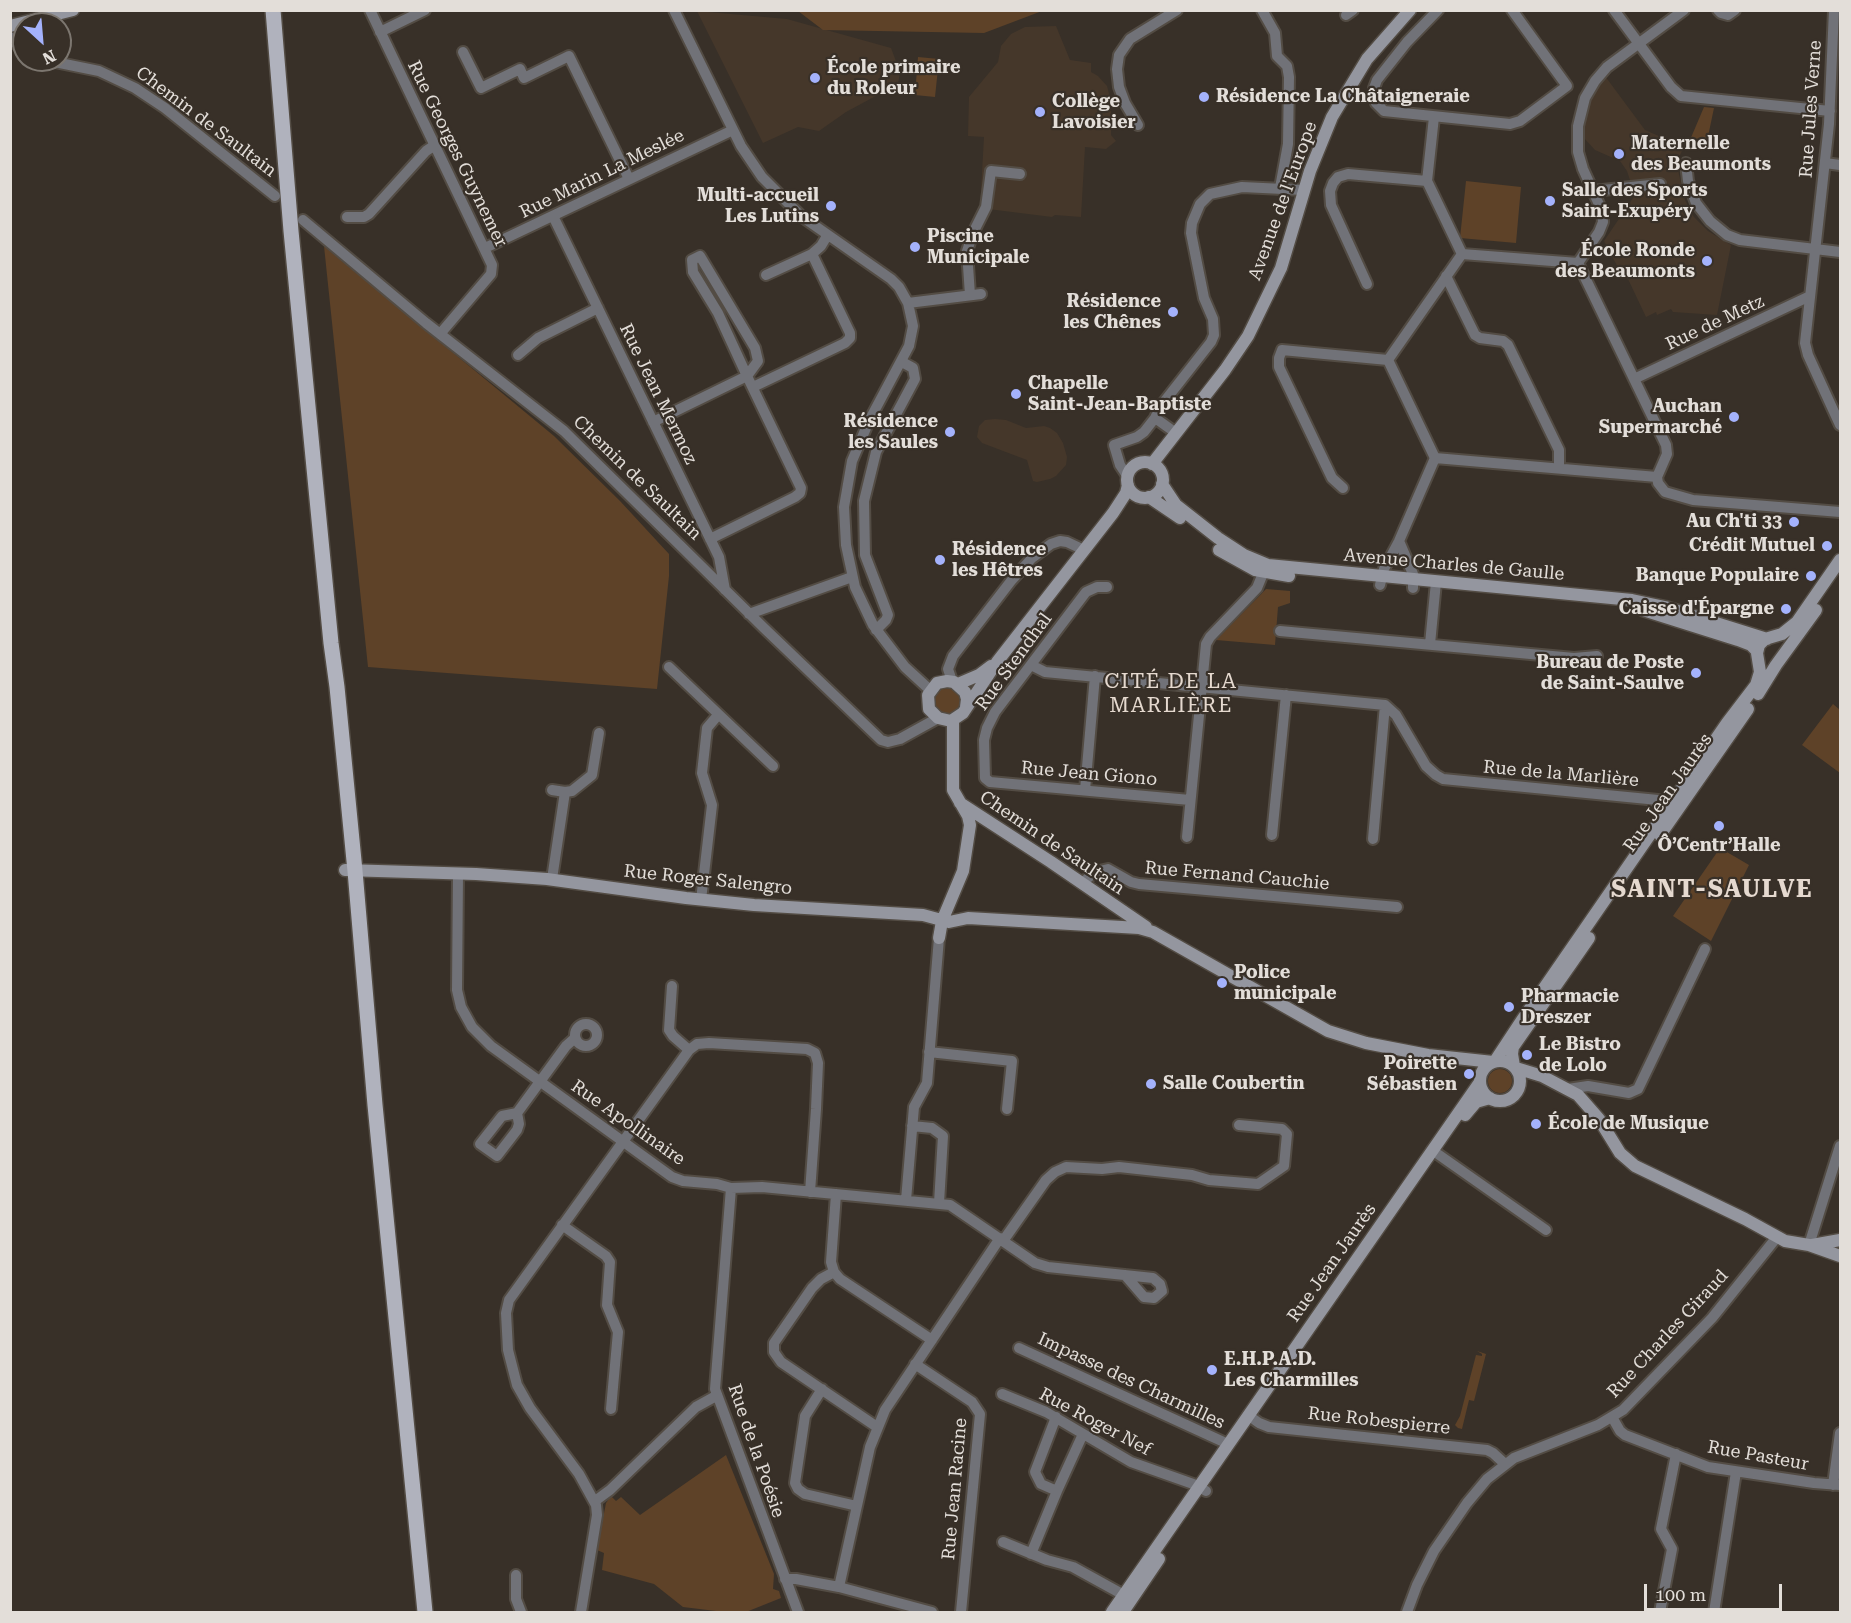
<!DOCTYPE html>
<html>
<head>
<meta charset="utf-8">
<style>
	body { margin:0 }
	#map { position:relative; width:1851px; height:1623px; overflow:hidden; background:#383028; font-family:"Roboto Serif",serif }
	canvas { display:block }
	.frame { position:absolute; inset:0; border:12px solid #e3ded9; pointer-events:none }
	.north { position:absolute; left:12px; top:12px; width:60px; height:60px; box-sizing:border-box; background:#383028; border:2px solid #7c766f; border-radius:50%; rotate:154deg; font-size:16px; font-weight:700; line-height:24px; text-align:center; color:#e3ded9 }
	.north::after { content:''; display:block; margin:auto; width:21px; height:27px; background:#a4b2fc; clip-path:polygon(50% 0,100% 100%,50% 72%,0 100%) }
	.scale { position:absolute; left:1644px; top:1584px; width:138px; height:27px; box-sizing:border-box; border:3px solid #e3ded9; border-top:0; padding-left:8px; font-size:18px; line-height:21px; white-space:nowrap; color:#e3ded9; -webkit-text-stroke:4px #383028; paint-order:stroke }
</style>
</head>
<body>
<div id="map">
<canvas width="1851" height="1623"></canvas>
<div class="frame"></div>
<div class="north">N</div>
<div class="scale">100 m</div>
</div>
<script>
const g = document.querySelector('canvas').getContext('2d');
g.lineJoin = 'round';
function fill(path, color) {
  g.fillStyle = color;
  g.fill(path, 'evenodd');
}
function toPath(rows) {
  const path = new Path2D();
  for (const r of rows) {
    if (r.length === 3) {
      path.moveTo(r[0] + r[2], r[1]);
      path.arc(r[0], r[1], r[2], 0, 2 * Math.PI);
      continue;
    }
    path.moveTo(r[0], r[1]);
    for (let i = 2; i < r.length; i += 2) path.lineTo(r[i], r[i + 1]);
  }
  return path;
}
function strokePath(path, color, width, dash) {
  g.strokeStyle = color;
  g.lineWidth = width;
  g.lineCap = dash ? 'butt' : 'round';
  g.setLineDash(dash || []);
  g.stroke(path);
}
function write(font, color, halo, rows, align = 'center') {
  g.font = font + ' "Roboto Serif",serif';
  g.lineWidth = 4.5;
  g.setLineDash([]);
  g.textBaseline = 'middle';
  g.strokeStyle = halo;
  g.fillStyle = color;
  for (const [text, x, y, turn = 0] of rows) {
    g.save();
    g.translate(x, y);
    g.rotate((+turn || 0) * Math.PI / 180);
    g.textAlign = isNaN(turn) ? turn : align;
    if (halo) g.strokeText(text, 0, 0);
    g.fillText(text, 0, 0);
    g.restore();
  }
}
fill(toPath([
	[697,11,787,19,891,48,900,72,898,84,846,112,819,131,798,127,763,143],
	[1056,26,1070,60,1091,63,1091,72,1098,76,1107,86,1111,102,1111,135,1116,141,1106,149,1085,147,1081,217,1055,215,1052,217,980,208,984,137,968,136,969,97,998,62,1001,46,1011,34,1025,27],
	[1605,76,1645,130,1684,147,1679,157,1678,170,1685,200,1694,217,1708,231,1731,245,1717,315,1673,312,1671,309,1657,315,1656,312,1646,317,1628,279,1624,279,1604,241,1635,195,1627,171,1620,161,1595,150,1583,137,1588,105,1598,85],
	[995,419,1006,420,1026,428,1044,426,1050,428,1057,433,1063,443,1067,457,1066,465,1056,476,1050,479,1037,482,1033,481,1027,460,982,443,977,437,979,426,985,420]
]), '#45372a');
fill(toPath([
	[798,11,1042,11,984,33,823,30],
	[918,57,939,59,935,97,915,95],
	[1704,107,1714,108,1706,146,1690,140],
	[1466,181,1521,187,1516,243,1460,238],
	[324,246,554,436,620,501,669,554,669,576,657,689,368,667],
	[1266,589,1290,591,1290,603,1278,607,1275,645,1216,640],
	[947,701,13],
	[1833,704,1840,710,1840,773,1802,745],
	[1720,848,1749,865,1711,941,1673,916],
	[1500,1081,12],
	[1477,1351,1486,1354,1474,1401,1469,1400,1462,1429,1458,1428,1455,1425,1460,1416,1476,1355,1482,1356,1482,1354],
	[726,1455,774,1574,773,1589,779,1591,781,1598,746,1612,724,1612,683,1607,654,1584,602,1570,604,1553,597,1550,606,1503,611,1496,616,1501,621,1497,640,1515]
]), '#5e4228');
const street = toPath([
	[370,10,492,265,491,274,440,334],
	[674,10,741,146,762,177,801,216,891,279,899,287,908,303,913,326,909,346,869,421,852,461,844,507,846,545,855,587,873,625,905,667,930,690],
	[1262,10,1275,33,1277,56,1287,66,1289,77,1288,144,1280,188],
	[1438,10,1407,42,1377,80,1374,88,1374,96,1376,103,1384,111,1510,124,1520,121,1567,86,1512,10],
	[1614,10,1671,87,1681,96,1830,111],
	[1718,10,1721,13,1728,15,1735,10],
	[1834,10,1829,124,1805,343,1808,355,1840,425],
	[1346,15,1353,10],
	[380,32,425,10],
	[10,37,24,52],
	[463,52,481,88,520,69,524,78,569,56,629,179],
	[45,60,99,71,135,88,165,108,275,196],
	[1434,117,1427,181,1462,254],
	[1138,125,1125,103,1119,87,1117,69,1119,55,1130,39,1177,10],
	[1686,163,1688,181,1696,203,1710,221,1727,235,1740,240,1840,252],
	[1825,163,1840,165],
	[1593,191,1660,184],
	[553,216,719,557,725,590],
	[347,217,364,217,369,214,426,151,435,145],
	[303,220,426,323,564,431,764,628,881,740,888,742,900,739,938,718],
	[485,248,733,130],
	[1462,254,1578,263,1666,445,1667,454,1657,477,1435,458,1388,360,1462,254],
	[1578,263,1599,232,1603,222,1602,211,1583,169,1578,152,1578,126,1585,98,1595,81,1607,67,1684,10],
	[766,275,812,254],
	[1446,276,1475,335,1480,338,1503,341,1508,345,1559,450,1559,468],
	[1367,284,1331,205,1330,191,1333,183,1338,177,1348,174,1427,181],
	[970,295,967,251,973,233,986,207,991,171,1020,174],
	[908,303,981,294],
	[518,355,538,338,598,308],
	[1634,379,1810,296],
	[753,387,845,343,850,338,850,333,812,254,821,246,827,236],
	[1155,418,1176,433],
	[653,422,747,376,758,361,755,348,700,256,692,260,693,272,718,313,747,376,801,488,800,493,795,497,710,539],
	[1128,477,1120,465,1114,445,1137,437,1144,432,1155,418,1160,407,1211,342,1214,335,1213,319,1204,298,1191,233,1192,223,1200,204,1210,194,1242,187,1304,190],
	[1657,477,1658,483,1665,492,1693,500,1840,512],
	[1343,488,1332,478,1279,367,1279,358,1282,350,1388,360],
	[1399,541,1413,574,1413,588],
	[1380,585,1384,569,1399,541,1435,458],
	[1107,587,1097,587,1086,592,995,712,987,728,984,740,985,778,990,782,1190,800],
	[749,614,852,577],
	[876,630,886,620,888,615,865,555,864,501,876,452,915,379,913,368,902,362],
	[1280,631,1574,658,1597,656],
	[1430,644,1436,582],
	[1031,665,1045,672,1385,705],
	[669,667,773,766],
	[952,681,948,669,953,656,1011,581,1032,558,1051,544,1060,541,1067,542,1084,550],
	[1385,705,1396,715,1426,766,1436,775,1443,779,1658,800,1676,808],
	[552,790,565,792,552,879],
	[1085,790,1095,676],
	[565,792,572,791,592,775,599,733],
	[1272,835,1286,695],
	[1187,837,1206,644,1210,637,1257,588,1266,566],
	[1373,839,1385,705],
	[458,874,457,990,461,1007,472,1027,491,1046,672,1177,683,1181,717,1184,731,1188,762,1187,950,1205,1035,1263,1048,1267,1153,1278,1160,1284,1162,1291,1154,1298,1144,1297,1125,1275],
	[1082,883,1095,872,1108,869,1131,882,1139,884,1397,907],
	[701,900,712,805,702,773,707,728,718,715],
	[672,986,669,1030,673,1036,689,1050],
	[586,1035,11],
	[929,1052,1012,1061,1007,1109],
	[1568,1089,1588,1086,1629,1093,1638,1089,1705,949],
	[517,1113,502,1116,480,1144,497,1156,517,1130,519,1124,517,1113,566,1046,575,1038],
	[912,1126,932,1128,943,1136,939,1203],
	[1432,1150,1546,1230],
	[731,1188,715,1389,798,1612],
	[836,1194,831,1262,834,1272,840,1279,932,1340],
	[906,1200,914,1107,927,1083,939,938],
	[562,1225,606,1256,610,1262,607,1305,618,1332,611,1409],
	[1003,1241,1046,1180,1055,1172,1066,1167,1102,1169,1119,1167,1192,1175,1209,1180,1258,1184,1284,1166,1287,1134,1282,1129,1239,1125],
	[1809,1245,1840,1146],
	[834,1272,821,1279,812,1288,774,1343,774,1352,781,1362,877,1427],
	[1019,1348,1228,1444],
	[915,1364,972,1402,980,1414,961,1612],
	[822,1389,805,1416,795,1483,798,1489,805,1494,857,1506],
	[1002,1394,1046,1412,1131,1462,1196,1485,1206,1491],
	[1248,1415,1259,1423,1269,1427,1487,1450,1493,1453,1505,1464],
	[1612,1417,1620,1431,1625,1435,1708,1467,1814,1483,1840,1485],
	[1833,1485,1840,1433],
	[1057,1491,1083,1434],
	[595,1501,610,1490,696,1407,716,1396],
	[1003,1542,1047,1560,1073,1567,1131,1599],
	[1031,1554,1057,1491,1041,1484,1035,1472,1056,1417],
	[516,1575,516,1599,521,1612],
	[785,1579,796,1579,839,1587,932,1612],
	[839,1587,870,1447,885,1410,1000,1238],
	[581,1612,597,1515,596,1505,579,1474,530,1408,517,1385,508,1350,506,1313,509,1300,689,1050,697,1044,709,1043,807,1049,815,1053,818,1063,816,1109,810,1192],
	[1407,1612,1417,1585,1434,1551,1467,1503,1487,1479,1514,1458,1598,1425,1623,1410,1712,1318,1777,1237],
	[1660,1612,1672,1549,1661,1529,1676,1454],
	[1714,1612,1736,1472]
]);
const secondary = toPath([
	[10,26,73,10],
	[1145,480,18],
	[1152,464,1225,370,1248,336,1281,268,1310,171,1332,117,1367,59,1410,10],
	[1162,484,1176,505,1218,538,1244,555,1268,565,1632,600,1665,607,1767,639],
	[1149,497,1180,518],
	[1219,550,1255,570,1289,576],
	[1643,610,1738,640,1751,645,1757,651],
	[958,684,979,675,991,666],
	[1758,694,1776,665,1816,610],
	[966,707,967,699,965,692,954,682,947,681,937,683,928,695,929,709,938,718,951,721,963,713,997,662,1113,513,1126,493,1128,485],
	[960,803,1051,862,1146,927],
	[1660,835,1748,709],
	[345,870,476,874,547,879,686,898,754,905,923,915,949,922,968,918,1139,928,1153,932,1328,1031,1366,1043,1428,1055,1493,1062],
	[939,938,942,921,963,871,970,825,968,816,953,790,953,720],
	[1500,1081,20],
	[1495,1061,1522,1020,1727,723,1756,685,1760,672,1757,653,1759,645,1765,639,1782,634,1797,622,1840,560],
	[1514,1066,1512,1054,1513,1047,1589,938],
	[1516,1068,1542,1076,1578,1095,1599,1119,1620,1153,1635,1166,1745,1219,1785,1241,1809,1245,1840,1256],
	[1465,1115,1476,1102,1490,1098],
	[1812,1245,1840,1240],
	[1112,1612,1480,1082],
	[1123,1612,1159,1559]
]);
const primary = toPath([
	[273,10,291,231,331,643,337,687,355,871,375,1105,425,1612]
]);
strokePath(street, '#534c44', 14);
strokePath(secondary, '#534c44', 15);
strokePath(primary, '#534c44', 18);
strokePath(street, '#717278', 10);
strokePath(secondary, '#94969f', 12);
strokePath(primary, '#b0b2bd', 15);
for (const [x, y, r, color] of [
	[815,78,6,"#a4b2fc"],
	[1204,97,6,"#a4b2fc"],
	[1040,112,6,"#a4b2fc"],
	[1619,154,6,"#a4b2fc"],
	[1550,201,6,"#a4b2fc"],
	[831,206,6,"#a4b2fc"],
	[915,247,6,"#a4b2fc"],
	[1707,261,6,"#a4b2fc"],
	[1173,312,6,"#a4b2fc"],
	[1016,394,6,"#a4b2fc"],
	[1734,417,6,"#a4b2fc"],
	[950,432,6,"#a4b2fc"],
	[1794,522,6,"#a4b2fc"],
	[1827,546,6,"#a4b2fc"],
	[940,560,6,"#a4b2fc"],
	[1811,576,6,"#a4b2fc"],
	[1786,609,6,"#a4b2fc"],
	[1696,673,6,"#a4b2fc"],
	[1719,826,6,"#a4b2fc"],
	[1222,983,6,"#a4b2fc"],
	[1509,1007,6,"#a4b2fc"],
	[1527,1055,6,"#a4b2fc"],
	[1469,1074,6,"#a4b2fc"],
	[1151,1084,6,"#a4b2fc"],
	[1536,1124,6,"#a4b2fc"],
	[1212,1370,6,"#a4b2fc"]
]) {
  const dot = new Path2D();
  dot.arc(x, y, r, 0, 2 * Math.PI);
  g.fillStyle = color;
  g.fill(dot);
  strokePath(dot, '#383028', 2);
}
write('bold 18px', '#e3ded9', '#383028', [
	["École primaire",827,68],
	["du Roleur",827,89],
	["Résidence La Châtaigneraie",1216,97],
	["Collège",1052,102],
	["Lavoisier",1052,123],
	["Maternelle",1631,144],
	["des Beaumonts",1631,165],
	["Salle des Sports",1562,191],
	["Saint-Exupéry",1562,212],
	["Multi-accueil",819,196,"right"],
	["Les Lutins",819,217,"right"],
	["Piscine",927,237],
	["Municipale",927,258],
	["École Ronde",1695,251,"right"],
	["des Beaumonts",1695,272,"right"],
	["Résidence",1161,302,"right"],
	["les Chênes",1161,323,"right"],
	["Chapelle",1028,384],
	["Saint-Jean-Baptiste",1028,405],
	["Auchan",1722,407,"right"],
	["Supermarché",1722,428,"right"],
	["Résidence",938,422,"right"],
	["les Saules",938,443,"right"],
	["Au Ch'ti 33",1782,522,"right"],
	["Crédit Mutuel",1815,546,"right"],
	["Résidence",952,550],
	["les Hêtres",952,571],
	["Banque Populaire",1799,576,"right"],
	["Caisse d'Épargne",1774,609,"right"],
	["Bureau de Poste",1684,663,"right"],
	["de Saint-Saulve",1684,684,"right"],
	["Ô’Centr’Halle",1719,846,"center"],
	["Police",1234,973],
	["municipale",1234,994],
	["Pharmacie",1521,997],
	["Dreszer",1521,1018],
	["Le Bistro",1539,1045],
	["de Lolo",1539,1066],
	["Poirette",1457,1064,"right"],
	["Sébastien",1457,1085,"right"],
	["Salle Coubertin",1163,1084],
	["École de Musique",1548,1124],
	["E.H.P.A.D.",1224,1360],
	["Les Charmilles",1224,1381]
], 'left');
write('18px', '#e3ded9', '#383028', [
	["Rue Jules Verne",1811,109,-86],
	["Chemin de Saultain",206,122,37],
	["Rue Georges Guynemer",457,154,64],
	["Rue Marin La Meslée",602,174,-26],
	["Avenue de l'Europe",1283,201,-70],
	["Rue de Metz",1715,323,-25],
	["Rue Jean Mermoz",658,394,64],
	["Chemin de Saultain",637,478,44],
	["Avenue Charles de Gaulle",1454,565,5],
	["Rue Stendhal",1014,662,-54],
	["Rue Jean Giono",1089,774,5],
	["Rue de la Marlière",1561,774,5],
	["Rue Jean Jaurès",1668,793,-55],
	["Chemin de Saultain",1052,843,34],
	["Rue Fernand Cauchie",1237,876,5],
	["Rue Roger Salengro",708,880,6],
	["Rue Apollinaire",628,1123,35],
	["Rue Jean Jaurès",1332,1263,-55],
	["Rue Charles Giraud",1668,1334,-47],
	["Impasse des Charmilles",1131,1381,25],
	["Rue Robespierre",1379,1421,6],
	["Rue Roger Nef",1095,1422,28],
	["Rue de la Poésie",756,1451,71],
	["Rue Pasteur",1758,1456,10],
	["Rue Jean Racine",955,1489,-85]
]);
g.letterSpacing = '1.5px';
write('21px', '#e5d9cf', '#383028', [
	["CITÉ DE LA",1171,682],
	["MARLIÈRE",1171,706]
]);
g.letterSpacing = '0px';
g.letterSpacing = '1.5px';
write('bold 24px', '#e5d9cf', '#383028', [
	["SAINT-SAULVE",1712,890]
]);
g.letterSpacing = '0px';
</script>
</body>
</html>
